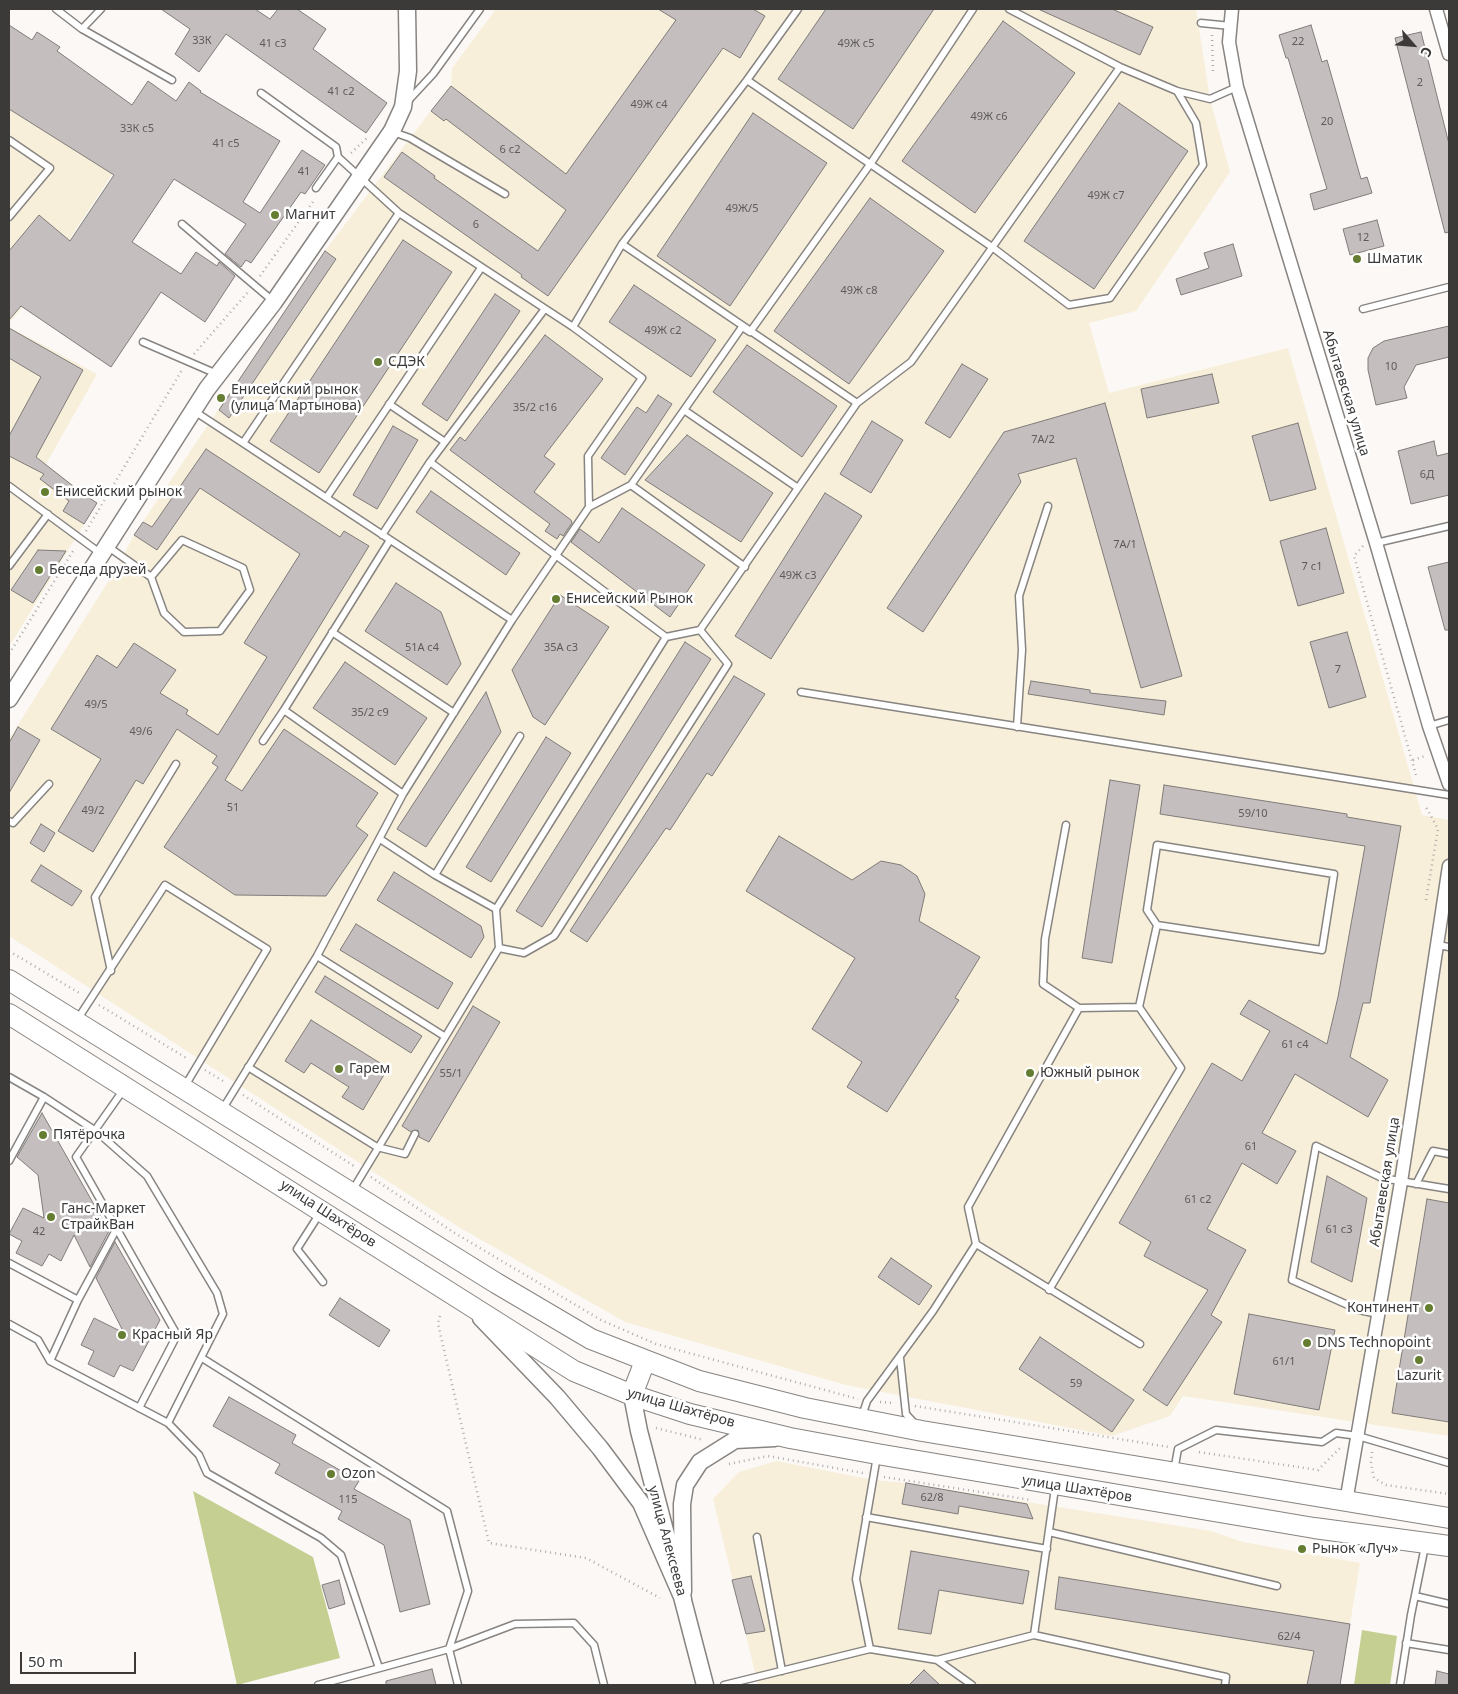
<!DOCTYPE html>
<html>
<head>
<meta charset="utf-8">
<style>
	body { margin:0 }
	#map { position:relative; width:1458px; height:1694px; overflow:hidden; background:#fcf8f6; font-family:"Noto Sans",sans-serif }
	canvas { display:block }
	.frame { position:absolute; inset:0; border:10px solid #3c3a39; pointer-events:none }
	.north { position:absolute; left:1388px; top:20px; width:50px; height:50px; -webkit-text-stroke:4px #fff; paint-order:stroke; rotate:117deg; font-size:14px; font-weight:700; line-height:20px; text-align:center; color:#3c3a39 }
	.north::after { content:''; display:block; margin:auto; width:18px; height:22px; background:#3c3a39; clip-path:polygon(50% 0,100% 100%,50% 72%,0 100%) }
	.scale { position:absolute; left:20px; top:1652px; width:116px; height:22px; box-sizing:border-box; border:2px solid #3c3a39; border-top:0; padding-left:6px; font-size:15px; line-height:18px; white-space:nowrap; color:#3c3a39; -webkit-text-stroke:4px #fff; paint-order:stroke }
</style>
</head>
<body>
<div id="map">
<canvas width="1458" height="1694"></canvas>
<div class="frame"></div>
<div class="north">С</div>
<div class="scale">50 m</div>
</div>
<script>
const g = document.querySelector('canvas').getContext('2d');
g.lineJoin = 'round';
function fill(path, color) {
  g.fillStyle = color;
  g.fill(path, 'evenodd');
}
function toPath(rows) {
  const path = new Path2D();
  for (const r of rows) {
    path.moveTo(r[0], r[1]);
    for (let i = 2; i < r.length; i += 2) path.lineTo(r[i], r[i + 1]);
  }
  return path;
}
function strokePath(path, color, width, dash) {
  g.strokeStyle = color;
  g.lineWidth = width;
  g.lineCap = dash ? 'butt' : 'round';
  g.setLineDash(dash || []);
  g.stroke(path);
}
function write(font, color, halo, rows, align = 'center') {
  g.font = font + ' "Noto Sans",sans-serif';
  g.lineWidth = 5;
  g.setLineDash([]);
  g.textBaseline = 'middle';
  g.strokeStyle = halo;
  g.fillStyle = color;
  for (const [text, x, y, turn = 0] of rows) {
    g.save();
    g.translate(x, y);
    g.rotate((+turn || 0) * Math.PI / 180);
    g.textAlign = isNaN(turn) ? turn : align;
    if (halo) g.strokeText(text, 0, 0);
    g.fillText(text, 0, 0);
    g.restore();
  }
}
fill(toPath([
	[496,9,1196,9,1210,99,1230,172,1136,311,1089,323,1109,393,1288,348,1422,815,1449,820,1449,1436,1183,1396,1170,1416,1112,1436,846,1385,625,1322,457,1226,9,936,9,739,118,566,134,535,325,251,451,84,452,68],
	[9,73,129,149,70,238,77,244,9,323],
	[9,327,97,374,46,464,97,503,9,647],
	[777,1461,873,1480,906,1483,1211,1531,1243,1542,1360,1563,1340,1685,758,1685,713,1499,739,1472]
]), '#f7efd9');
fill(toPath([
	[193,1491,313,1557,340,1658,237,1685],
	[1362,1630,1397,1636,1390,1685,1354,1685]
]), '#c5cf91');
const building = toPath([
	[161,9,255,9,270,19,278,9,297,9,326,29,313,49,387,103,366,133,226,34,199,72,175,54,190,29,161,9],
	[658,9,753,9,765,16,740,58,723,48,548,296,521,277,522,275,384,177,402,152,435,176,434,178,538,251,566,210,446,119,444,121,431,111,451,86,566,174,676,20,658,9],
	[826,9,934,9,853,129,778,79,826,9],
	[1038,9,1112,9,1153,27,1140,55,1038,9],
	[1003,21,1075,73,975,213,902,161,1003,21],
	[9,25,32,40,37,32,60,47,57,51,132,105,148,81,176,101,189,82,201,91,200,92,280,141,243,202,260,213,302,150,325,165,305,194,301,192,251,263,246,260,241,267,225,254,246,224,174,179,132,242,181,274,196,252,217,266,219,262,235,276,205,322,161,292,111,367,21,306,9,320,9,251,39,215,70,241,114,175,9,109,9,25],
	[1311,25,1322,62,1327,60,1361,179,1367,177,1372,193,1314,210,1310,194,1327,189,1288,58,1286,58,1279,35,1311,25],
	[1421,32,1449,144,1449,232,1445,233,1395,38,1421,32],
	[1119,103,1188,151,1094,289,1024,241,1119,103],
	[753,113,827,163,730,306,657,256,753,113],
	[870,198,944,251,849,384,774,331,870,198],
	[1377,220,1384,246,1350,255,1343,229,1377,220],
	[403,240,452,272,319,473,270,441,403,240],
	[1233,244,1242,276,1181,295,1176,279,1209,268,1204,253,1233,244],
	[325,251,336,259,229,418,219,410,325,251],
	[634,285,716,340,691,377,609,322,634,285],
	[495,294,520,311,447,421,422,404,495,294],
	[1449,326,1449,357,1416,365,1404,387,1407,398,1376,405,1368,370,1368,358,1373,348,1384,341,1449,326],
	[9,328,83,370,36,457,73,486,72,487,97,503,84,524,63,511,69,501,40,479,44,474,9,456,9,436,41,377,9,358,9,328],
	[545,335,603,379,544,456,555,464,534,492,571,520,572,523,563,536,560,534,557,539,545,531,550,524,450,450,460,437,465,441,545,335],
	[747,345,837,406,802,457,713,392,747,345],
	[962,364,988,379,950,438,925,423,962,364],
	[1212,374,1219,403,1147,418,1141,389,1212,374],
	[658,395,672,404,625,475,601,458,637,407,646,413,658,395],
	[1105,403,1182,676,1141,688,1076,458,1018,474,1021,482,923,632,887,608,1004,432,1105,403],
	[872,421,903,440,871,493,840,474,872,421],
	[1298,423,1316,489,1270,501,1252,436,1298,423],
	[393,426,418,440,377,509,353,495,393,426],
	[687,435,773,493,741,542,645,480,687,435],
	[1434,441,1437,456,1449,453,1449,495,1411,504,1398,451,1434,441],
	[206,449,340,537,344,531,369,546,225,780,242,791,284,729,378,793,356,826,368,835,326,896,235,895,164,847,218,767,212,763,217,756,177,729,143,784,136,780,93,852,58,831,101,759,51,729,97,655,117,668,134,643,176,670,160,693,188,710,186,714,218,735,267,657,244,643,300,554,200,488,157,550,134,535,143,522,152,527,206,449],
	[431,491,520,553,506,575,416,512,431,491],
	[825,493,862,516,771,659,735,636,825,493],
	[622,508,705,565,670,617,571,542,580,529,599,543,622,508],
	[1326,528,1344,593,1298,606,1280,541,1326,528],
	[38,550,66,551,33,603,11,590,38,550],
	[1449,562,1449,630,1445,630,1428,567,1449,562],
	[396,583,441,612,461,664,447,685,365,631,396,583],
	[560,595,609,627,545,725,533,717,512,670,560,595],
	[1347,632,1366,697,1329,708,1310,642,1347,632],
	[685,642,711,659,542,927,516,911,685,642],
	[345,662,427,718,395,765,313,708,345,662],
	[734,676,765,694,712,776,707,773,670,830,666,828,587,942,570,931,734,676],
	[1031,681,1090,690,1090,693,1166,701,1164,715,1028,694,1031,681],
	[486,692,501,732,426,847,397,829,486,692],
	[18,727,40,740,9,793,9,743,18,727],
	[546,737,571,753,491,882,466,867,546,737],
	[1110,780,1140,785,1112,963,1082,958,1110,780],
	[1164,785,1347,814,1347,817,1401,826,1370,1003,1363,1003,1350,1057,1388,1080,1368,1117,1295,1074,1262,1133,1296,1151,1277,1184,1242,1163,1207,1229,1246,1250,1211,1315,1222,1322,1167,1406,1143,1390,1208,1290,1144,1256,1151,1242,1119,1223,1212,1063,1242,1081,1270,1031,1240,1014,1249,1000,1327,1044,1338,997,1365,846,1160,814,1164,785],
	[41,824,55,833,44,852,30,843,41,824],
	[779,836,852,880,881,861,901,865,917,876,925,894,919,921,980,957,955,998,959,1000,887,1112,847,1087,862,1062,812,1029,855,958,746,891,779,836],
	[41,865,82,891,72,906,31,881,41,865],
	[394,872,481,926,484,937,471,958,377,900,394,872],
	[356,924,453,983,438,1009,340,950,356,924],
	[325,976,422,1036,411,1053,315,992,325,976],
	[473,1006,500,1022,429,1142,419,1137,418,1130,411,1132,402,1126,473,1006],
	[311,1020,388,1068,363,1110,342,1097,349,1087,311,1063,304,1073,285,1061,311,1020],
	[42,1113,109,1231,90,1267,74,1235,61,1261,49,1254,42,1266,16,1253,22,1241,9,1234,23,1208,44,1218,38,1175,17,1157,42,1113],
	[1327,1176,1367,1198,1352,1282,1311,1262,1327,1176],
	[1427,1199,1449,1203,1449,1422,1392,1413,1427,1199],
	[115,1242,160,1320,133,1371,120,1365,114,1377,88,1364,94,1351,81,1345,94,1318,124,1333,96,1278,115,1242],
	[891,1258,932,1286,919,1305,878,1277,891,1258],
	[340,1298,390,1330,379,1347,329,1315,340,1298],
	[1249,1314,1335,1330,1319,1410,1234,1394,1249,1314],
	[1040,1337,1134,1400,1112,1432,1019,1369,1040,1337],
	[229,1397,296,1435,292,1443,359,1481,354,1489,410,1520,430,1604,400,1612,384,1545,338,1519,342,1511,275,1473,280,1464,213,1426,229,1397],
	[906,1483,1027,1504,1033,1519,959,1506,958,1514,902,1504,906,1483],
	[911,1551,1029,1571,1023,1604,939,1590,931,1634,898,1629,911,1551],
	[751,1576,765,1631,746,1634,732,1580,751,1576],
	[1059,1577,1350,1624,1340,1685,1307,1685,1314,1651,1055,1609,1059,1577],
	[339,1580,345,1604,329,1609,322,1585,339,1580],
	[432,1669,436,1685,386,1685,386,1681,432,1669],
	[924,1670,940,1685,909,1685,924,1670],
	[1437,1671,1449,1674,1449,1685,1435,1685,1437,1671]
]);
fill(building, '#c4bfbe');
strokePath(building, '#807c7a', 1);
const service = toPath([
	[56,9,82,29,101,9],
	[1009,9,1120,67,1177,91,1210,99,1237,87],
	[1201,23,1231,26],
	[82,29,172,80],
	[747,80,798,9],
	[261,93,336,147,338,157,399,213,573,327,642,378,588,456,589,507],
	[407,102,433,74,480,9],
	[393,132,410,138,505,194],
	[9,140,50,168,9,217],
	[316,188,338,157],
	[399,213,243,443,512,620],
	[182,224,273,301],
	[622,244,857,403],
	[1363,309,1449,287],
	[573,327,622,244,747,80,992,247,1069,305,1110,298,1203,165,1196,123,1177,91],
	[143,342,217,374],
	[389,404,445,442],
	[684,410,742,327,750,332,871,163,973,9],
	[194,411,243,443],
	[430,462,666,637,700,630,728,664,554,936,524,953,499,948],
	[631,485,745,567],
	[9,486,100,553],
	[798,488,857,403,911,362,1120,67],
	[327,497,481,268],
	[382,535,430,462,544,310],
	[390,540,284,710,403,794],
	[1376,543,1449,526],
	[107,546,151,577,182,540,243,568,250,590,220,631,184,632,164,613,151,577],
	[9,566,48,514],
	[332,632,454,713],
	[801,692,1449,795],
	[1429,726,1449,720],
	[1017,727,1022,650,1019,596,1048,506],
	[263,741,284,710],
	[9,821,13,823,49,784],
	[1066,825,1045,939,1043,984,1079,1008,1139,1007],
	[380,839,435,875,496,909],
	[435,875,520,736],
	[1437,945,1449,947],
	[317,956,444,1036],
	[111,971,95,897,176,764],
	[77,1020,165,885,267,949,185,1086],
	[248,1067,377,1147,405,1154,415,1134],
	[9,1077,44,1097,96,1131,147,1176,217,1293,223,1314,168,1423],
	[124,1089,76,1157,177,1335,139,1408],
	[222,1110,317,956,403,794,512,620,589,507,631,485,684,410,798,488,700,630],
	[9,1161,44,1097],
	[1416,1184,1433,1151,1449,1154],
	[352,1191,499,948,496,909,666,637],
	[320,1213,297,1249,323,1282],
	[976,1244,1140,1344],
	[9,1263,78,1300],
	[1049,1290,1181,1068,1139,1007,1157,925,1322,950,1334,874,1157,845,1147,910,1157,925],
	[1378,1314,1359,1310,1292,1280,1316,1146,1382,1178,1449,1189],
	[9,1324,38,1340,50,1361,168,1423,199,1455,207,1473,321,1538,341,1555,379,1668],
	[202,1358,447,1511,468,1591,449,1649,458,1685],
	[900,1358,906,1414,916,1425],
	[50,1361,78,1300,117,1228],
	[862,1416,867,1401,933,1311,976,1244,968,1207,1079,1008],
	[1174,1471,1178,1449,1216,1430,1322,1442,1336,1433,1358,1436,1449,1463],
	[866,1517,1047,1549],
	[1049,1532,1277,1586],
	[757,1537,782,1671],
	[1415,1596,1449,1604],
	[1034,1635,1055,1488],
	[1406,1643,1449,1650],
	[870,1649,856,1579,877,1456],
	[937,1660,972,1685],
	[318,1685,449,1649,515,1624,574,1623,594,1645,604,1685],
	[724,1685,870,1649,937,1660,1034,1635,1226,1677,1225,1685],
	[1400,1685,1411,1615,1425,1546]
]);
const minor = toPath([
	[1232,9,1229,42,1237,87,1376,543,1429,726,1449,784],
	[1436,9,1449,54],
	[1346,1502,1401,1182,1449,866]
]);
const tertiary = toPath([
	[9,699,207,389,274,302,392,131,403,107,408,71,407,9],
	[481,1318,557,1397,600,1448,641,1503,683,1599],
	[632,1395,639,1431,669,1546],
	[680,1589,705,1685],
	[683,1592,682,1504,685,1485,700,1462,735,1440,775,1438]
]);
const primary = toPath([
	[9,980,496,1283,591,1339,699,1381,805,1408,922,1431,1449,1518],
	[9,1014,574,1371,632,1395,690,1414,790,1438,877,1454,1314,1528,1449,1546],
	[632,1395,645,1361]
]);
strokePath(service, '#878481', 9);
strokePath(minor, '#878481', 15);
strokePath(tertiary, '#878481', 19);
strokePath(primary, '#878481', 22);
strokePath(toPath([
	[1212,35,1213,72],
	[351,153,367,138],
	[260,276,315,199],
	[194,354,248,292],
	[86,531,182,370],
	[1363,546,1354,556,1416,775],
	[9,654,75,548],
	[1413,760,1425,756],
	[1426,900,1438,829,1426,807],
	[9,951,81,994],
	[99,1005,188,1059],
	[205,1070,226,1083],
	[243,1095,354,1166],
	[371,1177,453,1232,601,1320,656,1344,858,1399],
	[440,1316,438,1324,489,1543,586,1558,660,1598],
	[880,1402,895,1403],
	[915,1406,1169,1447],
	[656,1428,704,1440],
	[1199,1452,1318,1470,1340,1448],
	[1372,1452,1371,1463,1374,1478,1386,1485,1449,1494],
	[729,1464,768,1456,863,1473],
	[884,1477,1031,1500]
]), '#aeaba9', 2.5, [1, 4]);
strokePath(service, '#fff', 6);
strokePath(minor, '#fff', 12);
strokePath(tertiary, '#fff', 16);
strokePath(primary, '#fff', 20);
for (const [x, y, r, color] of [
	[275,215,5,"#647d31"],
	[1357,259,5,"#647d31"],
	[378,362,5,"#647d31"],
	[221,398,5,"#647d31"],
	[45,492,5,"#647d31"],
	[39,570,5,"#647d31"],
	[556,599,5,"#647d31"],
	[339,1069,5,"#647d31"],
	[1030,1073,5,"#647d31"],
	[43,1135,5,"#647d31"],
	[51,1217,5,"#647d31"],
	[1429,1308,5,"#647d31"],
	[122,1335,5,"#647d31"],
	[1307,1343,5,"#647d31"],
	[1419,1360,5,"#647d31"],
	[331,1474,5,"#647d31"],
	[1302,1549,5,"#647d31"]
]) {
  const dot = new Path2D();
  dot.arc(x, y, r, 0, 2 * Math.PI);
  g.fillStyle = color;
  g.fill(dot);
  strokePath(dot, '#fff', 2);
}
write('11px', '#5e5b5a', null, [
	["33К",202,41],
	["22",1298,42],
	["41 с3",273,44],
	["49Ж с5",856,44],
	["2",1420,83],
	["41 с2",341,92],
	["49Ж с4",649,105],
	["49Ж с6",989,117],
	["20",1327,122],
	["33К с5",137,129],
	["41 с5",226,144],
	["6 с2",510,150],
	["41",304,172],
	["49Ж с7",1106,196],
	["49Ж/5",742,209],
	["6",476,225],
	["12",1363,238],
	["49Ж с8",859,291],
	["49Ж с2",663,331],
	["10",1391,367],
	["35/2 с16",535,408],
	["7А/2",1043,440],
	["6Д",1427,475],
	["7А/1",1125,545],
	["7 с1",1312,567],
	["49Ж с3",798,576],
	["51А с4",422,648],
	["35А с3",561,648],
	["7",1338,670],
	["49/5",96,705],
	["35/2 с9",370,713],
	["49/6",141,732],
	["51",233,808],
	["49/2",93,811],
	["59/10",1253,814],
	["61 с4",1295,1045],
	["55/1",451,1074],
	["61",1251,1147],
	["61 с2",1198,1200],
	["61 с3",1339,1230],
	["42",39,1232],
	["61/1",1284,1362],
	["59",1076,1384],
	["62/8",932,1498],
	["115",348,1500],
	["62/4",1289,1637]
]);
write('14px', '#3c3a39', '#fff', [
	["Магнит",285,215],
	["Шматик",1367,259],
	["СДЭК",388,362],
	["Енисейский рынок",231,390],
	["(улица Мартынова)",231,406],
	["Енисейский рынок",55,492],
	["Беседа друзей",49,570],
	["Енисейский Рынок",566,599],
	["Гарем",349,1069],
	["Южный рынок",1040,1073],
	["Пятёрочка",53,1135],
	["Ганс-Маркет",61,1209],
	["СтрайкВан",61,1225],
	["Континент",1419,1308,"right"],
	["Красный Яр",132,1335],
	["DNS Technopoint",1317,1343],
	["Lazurit",1419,1376,"center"],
	["Ozon",341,1474],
	["Рынок «Луч»",1312,1549]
], 'left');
write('14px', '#3c3a39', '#fff', [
	["Абытаевская улица",1346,393,73],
	["Абытаевская улица",1385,1182,-81],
	["улица Шахтёров",328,1214,33],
	["улица Шахтёров",681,1408,16],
	["улица Шахтёров",1077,1489,9],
	["улица Алексеева",667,1541,75]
]);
</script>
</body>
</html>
